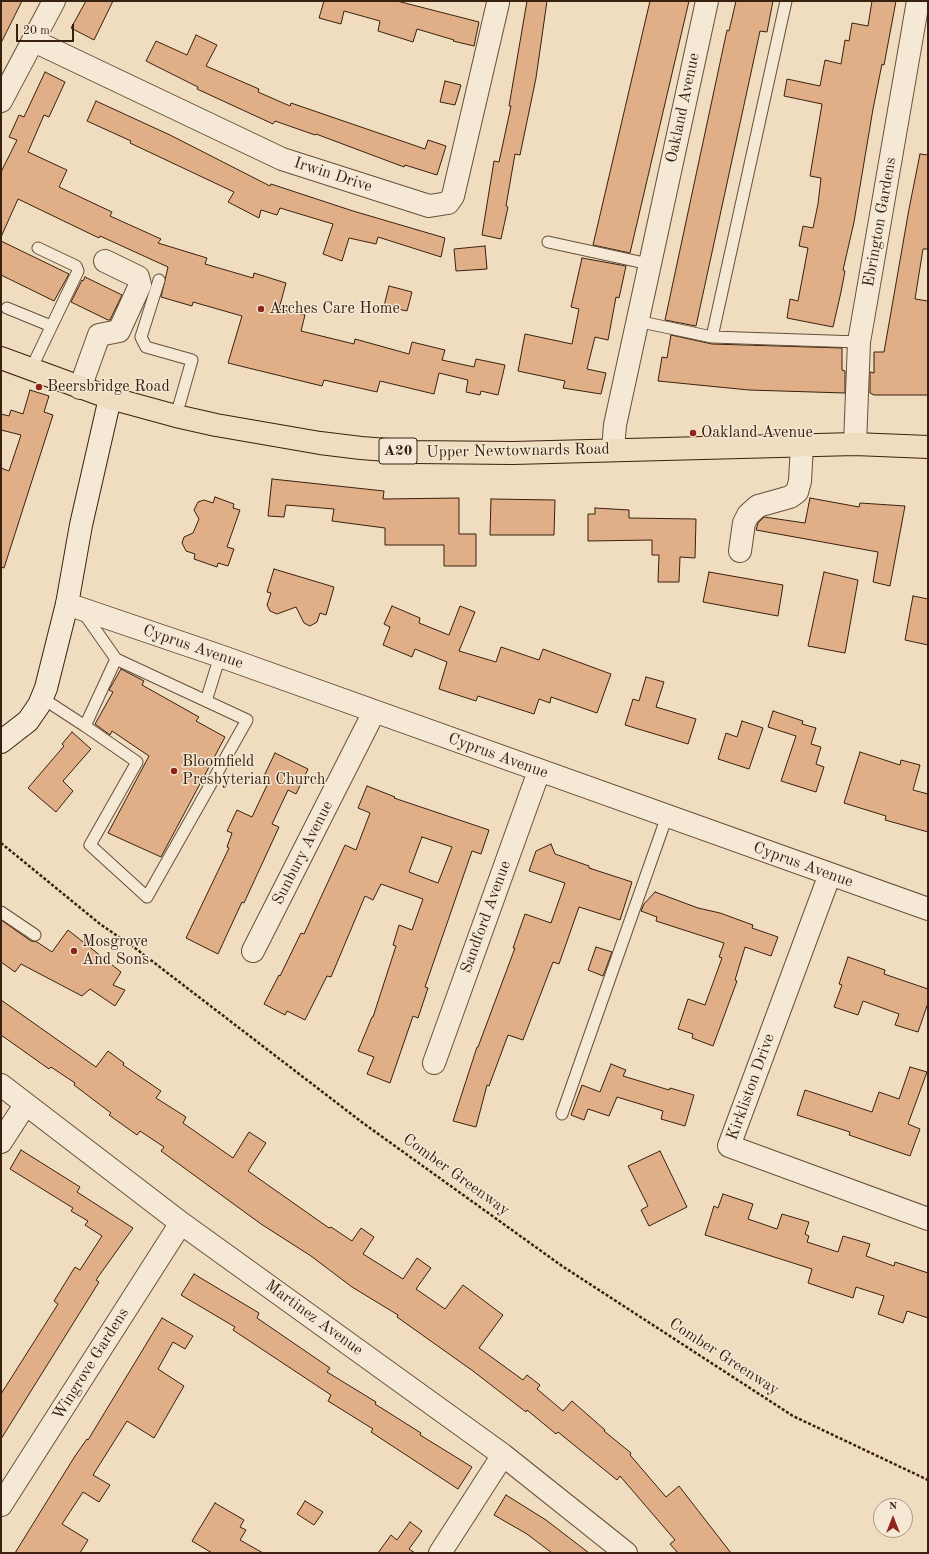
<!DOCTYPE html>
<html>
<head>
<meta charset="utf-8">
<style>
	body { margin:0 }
	#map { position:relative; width:929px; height:1554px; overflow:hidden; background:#f0dcbe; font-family:"Old Standard TT",serif }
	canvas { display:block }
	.frame { position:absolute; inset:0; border:2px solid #39210f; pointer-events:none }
	.north { position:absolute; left:873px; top:1498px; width:40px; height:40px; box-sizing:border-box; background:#f5e8d5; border:1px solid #aa9886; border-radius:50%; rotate:0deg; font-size:11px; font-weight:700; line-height:16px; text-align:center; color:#39210f }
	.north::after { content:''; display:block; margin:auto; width:14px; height:18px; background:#8f2418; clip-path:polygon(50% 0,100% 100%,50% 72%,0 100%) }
	.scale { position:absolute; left:16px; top:24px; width:58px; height:18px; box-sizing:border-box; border:2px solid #39210f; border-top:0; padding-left:5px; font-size:12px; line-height:14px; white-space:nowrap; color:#39210f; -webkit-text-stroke:3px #f5e8d5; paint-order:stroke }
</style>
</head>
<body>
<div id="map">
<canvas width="929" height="1554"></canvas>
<div class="frame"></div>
<div class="north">N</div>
<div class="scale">20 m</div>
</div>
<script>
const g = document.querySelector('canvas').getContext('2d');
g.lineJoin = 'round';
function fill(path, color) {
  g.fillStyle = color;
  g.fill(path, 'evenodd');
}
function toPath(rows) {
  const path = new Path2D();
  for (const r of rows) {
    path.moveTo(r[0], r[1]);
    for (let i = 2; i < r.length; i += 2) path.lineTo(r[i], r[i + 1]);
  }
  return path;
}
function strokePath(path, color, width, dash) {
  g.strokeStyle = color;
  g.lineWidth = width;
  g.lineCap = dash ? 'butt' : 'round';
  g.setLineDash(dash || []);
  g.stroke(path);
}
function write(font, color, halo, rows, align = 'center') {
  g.font = font + ' "Old Standard TT",serif';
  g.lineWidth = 3;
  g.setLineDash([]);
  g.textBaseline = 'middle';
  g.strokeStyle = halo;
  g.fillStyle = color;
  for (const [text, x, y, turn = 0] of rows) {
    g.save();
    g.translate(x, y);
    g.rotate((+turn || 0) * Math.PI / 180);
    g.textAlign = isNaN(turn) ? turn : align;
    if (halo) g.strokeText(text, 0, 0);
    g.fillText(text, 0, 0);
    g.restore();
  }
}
const building = toPath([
	[1,1,22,1,1,43,1,1],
	[86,1,113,1,94,40,71,28,86,1],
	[324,1,397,1,479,22,474,46,453,41,454,40,417,29,413,42,378,31,380,21,344,11,341,24,319,18,324,1],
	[527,1,547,1,536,78,520,155,515,154,506,206,508,207,501,239,482,235,494,161,499,162,511,106,509,106,527,1],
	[650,1,689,1,630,253,593,245,650,1],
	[736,1,773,1,767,32,760,31,757,45,696,326,665,320,727,30,729,31,736,1],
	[872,1,896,1,884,65,882,64,873,109,854,222,843,270,845,271,841,292,833,327,787,318,790,299,798,301,808,248,799,246,803,226,813,228,818,204,821,178,810,176,822,104,784,96,787,79,820,86,825,60,841,64,845,40,849,41,852,23,868,26,872,1],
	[196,35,217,45,206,66,259,89,258,92,290,106,291,103,425,149,428,140,446,146,437,175,405,165,404,167,316,134,315,135,275,121,273,124,197,89,198,87,146,61,156,41,187,55,196,35],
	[45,72,65,82,49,117,44,115,28,152,67,170,59,187,112,212,110,216,161,239,158,243,207,258,205,264,253,278,254,273,286,283,279,309,305,315,301,331,354,344,355,339,409,354,412,342,445,350,442,360,474,367,476,359,505,365,498,395,481,391,480,395,466,392,468,380,439,373,434,394,380,381,377,392,324,380,322,386,228,363,242,316,193,302,192,306,161,297,168,267,100,236,99,238,18,199,1,237,1,172,17,140,9,137,19,115,24,117,45,72],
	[445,81,461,85,455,105,440,102,445,81],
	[96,101,170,135,270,186,271,184,353,211,445,238,441,257,378,237,376,244,349,238,342,261,323,254,333,224,280,208,277,215,261,210,259,218,228,202,234,192,130,143,131,141,87,121,96,101],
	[920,154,928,155,928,249,923,249,915,299,928,301,928,395,874,395,870,393,870,372,874,373,874,352,884,352,909,209,920,154],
	[1,241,69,274,54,301,1,275,1,241],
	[485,246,487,269,456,271,454,249,485,246],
	[582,258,626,266,619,298,616,297,608,340,595,337,587,369,606,373,601,394,563,388,565,381,518,371,525,334,572,344,579,309,571,307,582,258],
	[85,277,122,295,110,320,108,320,71,302,82,280,83,281,85,277],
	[389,286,412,292,407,311,384,306,389,286],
	[671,335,712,344,842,348,842,370,845,371,845,393,749,390,658,381,662,357,667,358,671,335],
	[30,390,49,396,44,412,53,415,4,568,1,567,1,468,9,471,21,435,1,430,1,414,9,416,11,410,23,414,30,390],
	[272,479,384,491,383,499,459,498,459,534,476,534,476,566,444,566,444,545,385,545,385,528,332,521,334,509,286,505,284,517,268,516,272,479],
	[215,497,234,504,233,508,240,510,227,547,234,549,228,566,218,563,217,567,194,559,195,554,186,551,182,543,184,537,193,533,199,519,194,510,198,502,204,500,213,503,215,497],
	[810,498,859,507,860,503,905,506,890,586,873,582,878,552,756,530,758,523,764,517,805,523,810,498],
	[491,499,555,500,554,535,490,535,491,499],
	[595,508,629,510,629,518,696,519,695,558,680,557,679,582,658,582,659,555,652,555,652,540,588,541,588,514,595,514,595,508],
	[274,569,334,587,326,615,320,613,317,622,310,626,304,623,296,607,277,614,270,611,267,605,271,593,267,592,274,569],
	[709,572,783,585,778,616,703,602,709,572],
	[824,572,858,580,845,653,808,646,824,572],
	[913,596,928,599,928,645,905,640,913,596],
	[392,606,420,618,419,623,449,635,460,606,475,612,459,651,496,662,501,647,539,660,543,649,611,674,597,713,551,697,550,703,539,699,534,714,478,696,476,701,439,689,447,662,415,649,412,657,383,645,390,627,384,624,392,606],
	[121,669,144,681,142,685,199,717,196,721,225,737,161,857,108,833,149,756,112,731,110,735,95,724,113,692,109,690,121,669],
	[646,677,664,682,656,707,696,719,688,744,625,725,633,699,639,701,646,677],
	[773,711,803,721,802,724,816,728,811,744,821,747,816,764,824,767,816,792,781,781,796,736,768,727,773,711],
	[742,721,763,728,749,769,718,759,726,733,737,737,742,721],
	[72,732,91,749,63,781,73,791,56,812,28,788,64,746,62,744,72,732],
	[860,752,900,765,901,760,920,765,913,790,928,794,928,832,885,820,886,816,844,803,860,752],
	[275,753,308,769,296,794,288,790,272,824,279,827,244,903,242,902,218,954,186,938,229,848,227,847,232,833,227,831,237,810,252,817,269,781,263,778,275,753],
	[367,786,395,797,394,798,489,830,481,854,472,851,425,987,428,988,418,1018,413,1016,390,1083,367,1074,374,1057,358,1051,372,1017,373,1017,396,946,393,945,399,925,412,930,423,899,381,884,373,900,365,896,331,977,327,976,305,1020,287,1011,285,1015,264,1004,279,975,280,976,301,933,304,934,345,845,356,850,370,813,358,808,367,786],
	[422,837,452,847,438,883,409,872,422,837],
	[551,844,555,854,589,866,589,868,632,882,620,920,579,907,559,964,553,962,523,1040,508,1035,489,1086,487,1085,476,1127,453,1121,477,1047,478,1047,515,948,513,948,525,914,551,923,565,883,529,871,536,851,551,844],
	[655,892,698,908,720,913,753,925,752,928,778,937,771,956,745,947,735,980,737,981,713,1046,692,1038,693,1034,678,1029,688,999,705,1005,722,958,719,957,724,943,656,921,657,917,641,911,644,904,655,892],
	[1,920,31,941,37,942,52,952,68,930,121,972,113,985,125,990,115,1006,90,989,82,996,21,964,15,972,1,962,1,920],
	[596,947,612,952,603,976,588,970,596,947],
	[848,957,885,970,884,974,928,989,928,1003,918,1032,895,1025,899,1014,863,1001,858,1015,834,1007,842,985,839,984,848,957],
	[1,1000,96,1067,108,1051,124,1063,123,1065,161,1091,156,1098,186,1117,183,1123,233,1158,249,1132,266,1143,248,1171,329,1228,331,1227,352,1241,361,1228,374,1237,363,1254,403,1279,417,1258,431,1268,416,1289,445,1309,463,1285,503,1315,479,1348,523,1380,527,1375,540,1385,537,1389,563,1411,572,1401,605,1430,604,1431,631,1453,630,1455,666,1497,679,1486,731,1553,678,1553,670,1544,675,1540,620,1476,617,1480,558,1432,556,1434,527,1410,526,1412,473,1371,397,1317,398,1315,352,1287,311,1256,261,1224,161,1151,164,1147,140,1131,137,1135,109,1115,111,1113,74,1085,75,1083,51,1067,49,1069,1,1035,1,1000],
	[611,1064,626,1070,623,1076,669,1090,670,1088,694,1095,685,1126,661,1119,663,1111,617,1097,609,1116,588,1109,584,1120,571,1115,582,1085,600,1092,611,1064],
	[910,1067,927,1072,908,1124,920,1129,910,1156,849,1135,850,1132,797,1115,805,1090,872,1112,879,1092,899,1099,910,1067],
	[21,1150,80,1187,77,1192,133,1228,96,1280,99,1282,1,1439,1,1394,58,1304,54,1301,75,1267,80,1270,102,1236,85,1225,88,1221,71,1211,73,1208,10,1169,21,1150],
	[660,1151,687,1207,649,1226,641,1210,648,1206,628,1166,660,1151],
	[723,1194,753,1204,748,1219,777,1229,782,1214,809,1222,805,1234,809,1236,807,1242,838,1252,843,1236,870,1244,866,1256,894,1266,895,1262,928,1273,928,1318,907,1311,903,1323,878,1314,884,1296,856,1287,853,1298,808,1283,812,1269,705,1235,714,1206,718,1208,723,1194],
	[194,1274,259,1313,257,1318,330,1368,327,1372,376,1402,375,1404,421,1433,420,1435,472,1467,458,1489,371,1432,373,1429,328,1401,331,1395,233,1330,235,1327,181,1295,194,1274],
	[162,1318,193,1336,185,1349,173,1342,158,1369,184,1386,154,1438,127,1421,93,1475,110,1485,99,1502,83,1492,62,1524,88,1540,80,1553,15,1553,75,1456,87,1439,88,1440,162,1318],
	[506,1495,546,1520,589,1553,552,1553,527,1534,494,1515,506,1495],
	[305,1501,323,1512,314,1525,297,1514,305,1501],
	[215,1503,244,1520,240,1527,246,1530,240,1540,263,1553,212,1553,192,1541,215,1503],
	[410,1522,422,1531,409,1549,415,1553,378,1553,391,1535,397,1540,410,1522]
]);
fill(building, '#e0ae87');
strokePath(building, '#39210f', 1);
const service = toPath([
	[548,242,649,264],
	[159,280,141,337,146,347,192,360,176,416],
	[7,308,51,326],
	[637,321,712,337,859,342],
	[712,337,786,1],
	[31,369,78,271,76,266,38,248],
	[83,612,116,659],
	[116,659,247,720,147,897,90,845,137,762,85,726,116,659],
	[42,698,85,726],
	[206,701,220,656],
	[1,912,35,935],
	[562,1114,667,816]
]);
const minor = toPath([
	[34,41,282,159,429,206,448,203,453,196,498,3],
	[1,101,54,1],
	[80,388,99,335,119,331,140,285,138,277,105,261],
	[855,444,859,342,918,1],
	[613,450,615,425,707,1],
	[740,551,744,523,748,515,758,506,790,497,797,492,800,481,802,445],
	[67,604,220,656,928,909],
	[830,874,729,1146,928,1219],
	[253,951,374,712],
	[434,1063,539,771],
	[1,1085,181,1223,503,1455,626,1553],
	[1,1142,25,1105],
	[1,1505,181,1223],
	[440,1553,503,1455]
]);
const secondary = toPath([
	[1,742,28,721,39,705,46,688,67,604,81,525,110,398]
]);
const primary = toPath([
	[1,358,110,398,176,416,216,425,320,443,361,448,413,452,513,453,855,444,928,447]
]);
strokePath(service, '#67503b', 13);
strokePath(minor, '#67503b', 24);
strokePath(secondary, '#39210f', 24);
strokePath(primary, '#39210f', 24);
strokePath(toPath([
	[1,843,100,924,135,948,363,1123,562,1266,793,1416,928,1480]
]), '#39210f', 2.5, [3, 2]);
strokePath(service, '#f5e8d5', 11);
strokePath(minor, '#f5e8d5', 22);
strokePath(secondary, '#f5e8d5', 22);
strokePath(primary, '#f0dcbe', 22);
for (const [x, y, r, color] of [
	[261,309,4,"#8f2418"],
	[39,387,4,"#8f2418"],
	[693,433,4,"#8f2418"],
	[174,771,4,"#8f2418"],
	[74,951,4,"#8f2418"]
]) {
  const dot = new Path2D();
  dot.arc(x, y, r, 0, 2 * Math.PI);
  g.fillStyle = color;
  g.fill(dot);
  strokePath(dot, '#f5e8d5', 1.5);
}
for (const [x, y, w] of [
	[398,451,38]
]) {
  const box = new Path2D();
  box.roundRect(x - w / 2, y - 13, w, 26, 3);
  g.fillStyle = '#f5e8d5';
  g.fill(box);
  strokePath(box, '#39210f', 1);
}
write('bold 15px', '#39210f', null, [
	["A20",398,451]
]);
write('16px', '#39210f', '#f5e8d5', [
	["Oakland Avenue",683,108,-78],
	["Irwin Drive",333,175,18],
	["Ebrington Gardens",880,222,-80],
	["Upper Newtownards Road",518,451,-1],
	["Cyprus Avenue",193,647,19],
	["Cyprus Avenue",498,756,20],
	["Sunbury Avenue",303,853,-63],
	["Cyprus Avenue",803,865,20],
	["Sandford Avenue",486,917,-70],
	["Kirkliston Drive",751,1087,-70],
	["Comber Greenway",456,1175,36],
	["Martinez Avenue",314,1318,36],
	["Comber Greenway",724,1357,33],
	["Wingrove Gardens",91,1364,-58]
]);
write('16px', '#39210f', '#f5e8d5', [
	["Arches Care Home",269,309],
	["Beersbridge Road",47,387],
	["Oakland Avenue",701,433],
	["Bloomfield",182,762],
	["Presbyterian Church",182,780],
	["Mosgrove",82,942],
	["And Sons",82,960]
], 'left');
</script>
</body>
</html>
